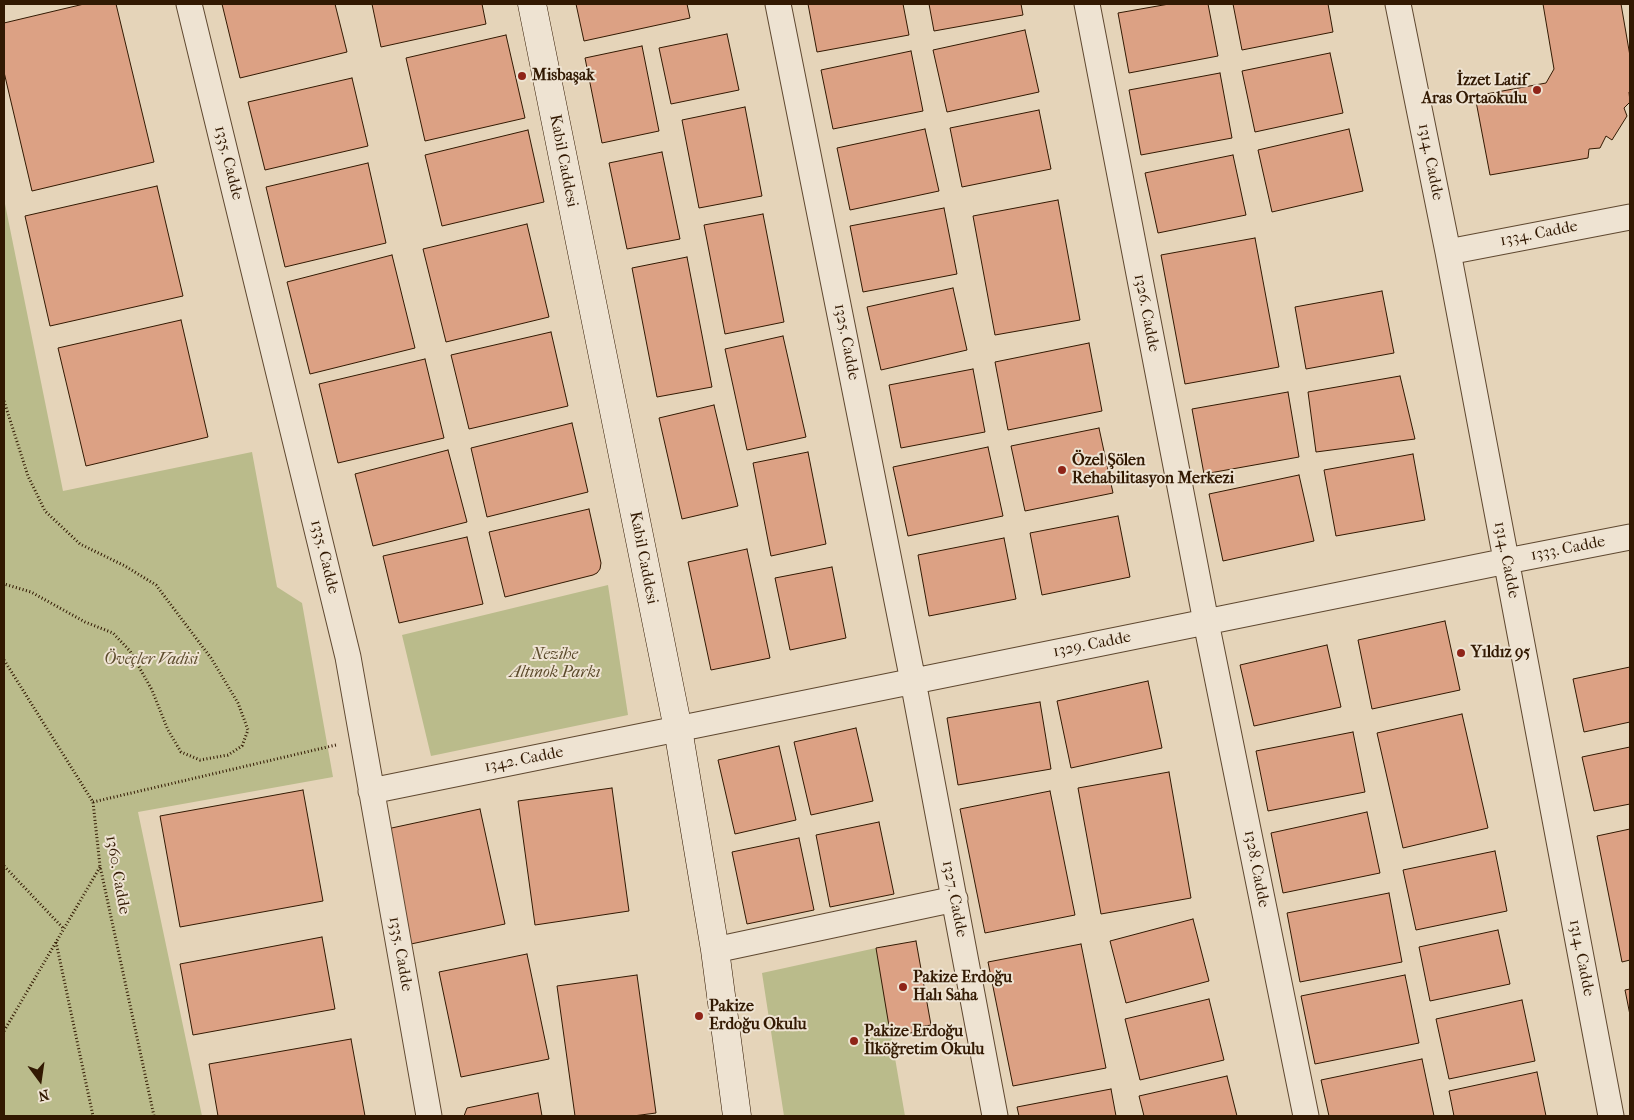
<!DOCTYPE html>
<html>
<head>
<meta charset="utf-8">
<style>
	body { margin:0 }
	#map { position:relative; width:1634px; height:1120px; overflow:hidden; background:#e5d4b9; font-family:"IM FELL French Canon",serif }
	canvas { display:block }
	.frame { position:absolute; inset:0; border:5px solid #321902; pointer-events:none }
	.north { position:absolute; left:15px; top:1055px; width:50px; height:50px; -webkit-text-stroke:4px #eee3d2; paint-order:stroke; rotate:166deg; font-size:14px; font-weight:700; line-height:20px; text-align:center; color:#321902 }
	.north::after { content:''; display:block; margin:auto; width:18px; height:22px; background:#321902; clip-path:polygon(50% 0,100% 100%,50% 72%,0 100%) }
</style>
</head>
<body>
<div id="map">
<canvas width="1634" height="1120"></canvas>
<div class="frame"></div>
<div class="north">N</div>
</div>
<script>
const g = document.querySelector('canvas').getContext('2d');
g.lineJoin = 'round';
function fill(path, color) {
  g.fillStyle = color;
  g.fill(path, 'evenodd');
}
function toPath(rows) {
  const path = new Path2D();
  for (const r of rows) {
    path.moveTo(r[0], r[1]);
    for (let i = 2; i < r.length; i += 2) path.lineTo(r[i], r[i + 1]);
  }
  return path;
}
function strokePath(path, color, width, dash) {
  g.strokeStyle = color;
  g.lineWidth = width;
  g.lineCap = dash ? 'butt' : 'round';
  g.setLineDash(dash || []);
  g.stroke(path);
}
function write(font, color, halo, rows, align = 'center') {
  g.font = font + ' "IM FELL French Canon",serif';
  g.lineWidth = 4;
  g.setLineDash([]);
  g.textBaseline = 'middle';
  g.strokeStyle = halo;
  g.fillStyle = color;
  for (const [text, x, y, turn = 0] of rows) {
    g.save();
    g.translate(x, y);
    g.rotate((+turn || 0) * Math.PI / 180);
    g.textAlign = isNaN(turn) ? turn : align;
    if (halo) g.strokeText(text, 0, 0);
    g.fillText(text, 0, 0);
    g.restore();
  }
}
fill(toPath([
	[4,199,63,491,252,452,277,587,302,603,333,777,138,812,202,1116,4,1116],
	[608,585,628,715,431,756,402,635],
	[876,948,905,1116,784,1116,762,973]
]), '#babb8b');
const building = toPath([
	[84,4,116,4,154,162,32,191,4,72,4,23,84,4],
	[222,4,335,4,347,52,240,78,222,4],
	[372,4,482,4,486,24,381,47,372,4],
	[576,4,687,4,690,18,584,41,576,4],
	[808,4,903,4,909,35,817,52,808,4],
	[929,4,1021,4,1023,15,934,31,929,4],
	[1169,4,1208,4,1218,56,1129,73,1118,13,1169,4],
	[1233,4,1328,4,1333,32,1242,50,1233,4],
	[1543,4,1621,4,1630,56,1630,92,1629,92,1630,102,1624,108,1627,116,1612,140,1606,136,1600,148,1589,149,1588,158,1490,175,1475,96,1546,83,1554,69,1543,4],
	[1025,30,1039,92,947,112,933,50,1025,30],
	[727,34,739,90,671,104,659,48,727,34],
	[506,35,525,118,425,141,406,58,506,35],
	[642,46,659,131,602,143,585,58,642,46],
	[911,51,923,111,833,129,821,70,911,51],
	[1330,53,1343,113,1255,132,1242,71,1330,53],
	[1220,73,1232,138,1141,155,1129,90,1220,73],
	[352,78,368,146,265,170,248,102,352,78],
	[745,107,762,196,699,208,682,120,745,107],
	[1039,110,1051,169,962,187,950,128,1039,110],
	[925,129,939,191,850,210,837,148,925,129],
	[1349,129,1363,191,1272,212,1258,150,1349,129],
	[528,130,544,202,442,226,425,155,528,130],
	[662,152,680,239,627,249,609,163,662,152],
	[1233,155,1246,215,1158,233,1145,173,1233,155],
	[368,163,386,243,285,267,266,187,368,163],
	[157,186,183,296,50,326,25,216,157,186],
	[1058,200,1080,320,995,335,973,216,1058,200],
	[944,208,957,274,863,292,850,226,944,208],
	[763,214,784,322,725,334,704,225,763,214],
	[527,224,549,317,446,342,423,249,527,224],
	[1255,238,1279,367,1185,384,1161,255,1255,238],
	[392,255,415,348,310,374,287,282,392,255],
	[687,257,712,387,657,397,632,268,687,257],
	[953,288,967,350,881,370,867,307,953,288],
	[1382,291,1394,353,1306,369,1295,307,1382,291],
	[181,320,208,437,86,466,58,348,181,320],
	[551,332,568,406,469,429,451,355,551,332],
	[783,336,806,437,747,450,725,349,783,336],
	[1089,343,1102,411,1008,430,995,362,1089,343],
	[425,359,444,438,338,463,319,384,425,359],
	[973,369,985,432,901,448,889,385,973,369],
	[1400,376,1415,439,1316,452,1308,392,1400,376],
	[1288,392,1299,457,1204,474,1192,409,1288,392],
	[714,405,738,506,682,519,659,418,714,405],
	[572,423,588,492,487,517,471,448,572,423],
	[1099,428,1113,493,1025,511,1011,446,1099,428],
	[988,447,1003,516,908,536,893,467,988,447],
	[448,450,467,522,373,546,355,474,448,450],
	[808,452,826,544,771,556,753,463,808,452],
	[1413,454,1425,520,1336,536,1324,470,1413,454],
	[1299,475,1314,541,1223,561,1209,494,1299,475],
	[589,509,601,563,600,569,597,573,593,575,505,597,489,532,589,509],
	[1118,516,1130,577,1042,595,1030,533,1118,516],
	[467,537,483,604,399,623,383,556,467,537],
	[1004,538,1016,599,929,616,918,555,1004,538],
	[747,549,770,658,711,670,688,562,747,549],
	[832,567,846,638,790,650,775,578,832,567],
	[1445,621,1460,690,1372,709,1358,640,1445,621],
	[1327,645,1341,707,1254,726,1240,665,1327,645],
	[1630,667,1630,722,1584,732,1573,679,1630,667],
	[1148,681,1162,748,1071,768,1057,701,1148,681],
	[1040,702,1051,769,958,785,947,718,1040,702],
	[1462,714,1488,828,1403,848,1377,733,1462,714],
	[856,728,873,801,811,815,794,742,856,728],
	[1353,732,1365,792,1268,811,1256,751,1353,732],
	[779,746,796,820,735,834,718,760,779,746],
	[1630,747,1630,804,1594,811,1582,757,1630,747],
	[1169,772,1191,898,1101,914,1078,788,1169,772],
	[612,788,629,911,535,925,518,801,612,788],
	[303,790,323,901,180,927,160,816,303,790],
	[1050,791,1075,915,985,933,960,809,1050,791],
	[480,809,505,924,411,944,387,829,480,809],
	[1367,812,1380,873,1283,893,1271,833,1367,812],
	[879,822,894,894,830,907,816,835,879,822],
	[1630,829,1630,960,1622,962,1597,836,1630,829],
	[799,838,814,910,747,924,732,852,799,838],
	[1495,851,1507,911,1416,930,1403,870,1495,851],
	[1389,893,1402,962,1300,982,1287,913,1389,893],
	[1193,919,1209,981,1126,1003,1110,941,1193,919],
	[1498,930,1510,984,1430,1001,1419,947,1498,930],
	[322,937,335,1009,193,1035,180,964,322,937],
	[916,941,931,1025,919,1027,919,1031,907,1034,905,1030,890,1032,876,948,916,941],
	[1081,944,1106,1068,1013,1086,988,962,1081,944],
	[527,954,549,1059,461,1077,439,972,527,954],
	[637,975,656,1113,633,1116,575,1116,557,986,637,975],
	[1405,975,1419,1043,1315,1064,1301,996,1405,975],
	[1630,989,1630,1015,1625,990,1630,989],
	[1209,999,1224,1060,1140,1080,1125,1019,1209,999],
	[1522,1000,1535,1061,1449,1079,1436,1019,1522,1000],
	[351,1039,365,1116,218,1116,209,1064,351,1039],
	[1422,1059,1434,1116,1329,1116,1321,1080,1422,1059],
	[1537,1072,1546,1116,1454,1116,1449,1091,1537,1072],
	[1227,1076,1237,1116,1144,1116,1139,1096,1227,1076],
	[1111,1089,1116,1116,1019,1116,1017,1107,1111,1089],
	[538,1093,542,1116,464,1116,467,1108,538,1093]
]);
fill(building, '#dca184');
strokePath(building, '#321902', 1);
const minor = toPath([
	[189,4,348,657,429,1116],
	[778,4,913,681,995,1116],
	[1087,4,1206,622,1306,1116],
	[1398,4,1448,252,1611,1116],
	[1448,252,1630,217],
	[371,791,1507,561,1630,537],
	[715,950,955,899]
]);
const secondary = toPath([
	[532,4,678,729,715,950,737,1116]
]);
strokePath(minor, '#5f4830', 27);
strokePath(secondary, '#321902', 29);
strokePath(toPath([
	[4,401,28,476,45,511,80,544,125,566,156,585,211,658,238,703,248,730,242,746,228,755,200,760,181,752,168,730,152,690,130,651,113,633,85,622,31,592,4,584],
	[4,660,93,802,100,866,154,1116],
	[93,802,336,745],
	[4,866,64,929],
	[56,942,93,1116],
	[4,1031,100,867]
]), '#321902', 3, [1, 2.5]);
strokePath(minor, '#eee3d2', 25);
strokePath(secondary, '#eee3d2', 28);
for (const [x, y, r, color] of [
	[522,76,5,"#8f2418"],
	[1537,90,5,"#8f2418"],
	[1062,470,5,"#8f2418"],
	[1461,653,5,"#8f2418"],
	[903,987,5,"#8f2418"],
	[699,1016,5,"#8f2418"],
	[854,1041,5,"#8f2418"]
]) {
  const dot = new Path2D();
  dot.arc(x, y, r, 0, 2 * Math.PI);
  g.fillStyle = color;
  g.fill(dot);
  strokePath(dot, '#eee3d2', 2);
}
write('bold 16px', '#321902', '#eee3d2', [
	["Misbaşak",532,76],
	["İzzet Latif",1527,81,"right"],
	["Aras Ortaokulu",1527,99,"right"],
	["Özel Şölen",1072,461],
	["Rehabilitasyon Merkezi",1072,479],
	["Yıldız 95",1471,653],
	["Pakize Erdoğu",913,978],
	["Halı Saha",913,996],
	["Pakize",709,1007],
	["Erdoğu Okulu",709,1025],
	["Pakize Erdoğu",864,1032],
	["İlköğretim Okulu",864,1050]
], 'left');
write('16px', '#321902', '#eee3d2', [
	["Kabil Caddesi",563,161,79],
	["1314. Cadde",1430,162,79],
	["1335. Cadde",228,163,76],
	["1334. Cadde",1539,234,-11],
	["1326. Cadde",1146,313,79],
	["1325. Cadde",846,342,79],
	["1333. Cadde",1568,549,-11],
	["1335. Cadde",324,557,76],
	["Kabil Caddesi",643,558,79],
	["1314. Cadde",1506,560,79],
	["1329. Cadde",1092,645,-11],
	["1342. Cadde",524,760,-11],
	["1328. Cadde",1256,869,79],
	["1360. Cadde",117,875,80],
	["1327. Cadde",954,899,79],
	["1335. Cadde",400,954,80],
	["1314. Cadde",1581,958,79]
]);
write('italic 16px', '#5b4a2b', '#eee3d2', [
	["Nezihe",555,655],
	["Altınok Parkı",555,673],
	["Öveçler Vadisi",151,660]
]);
</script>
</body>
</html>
